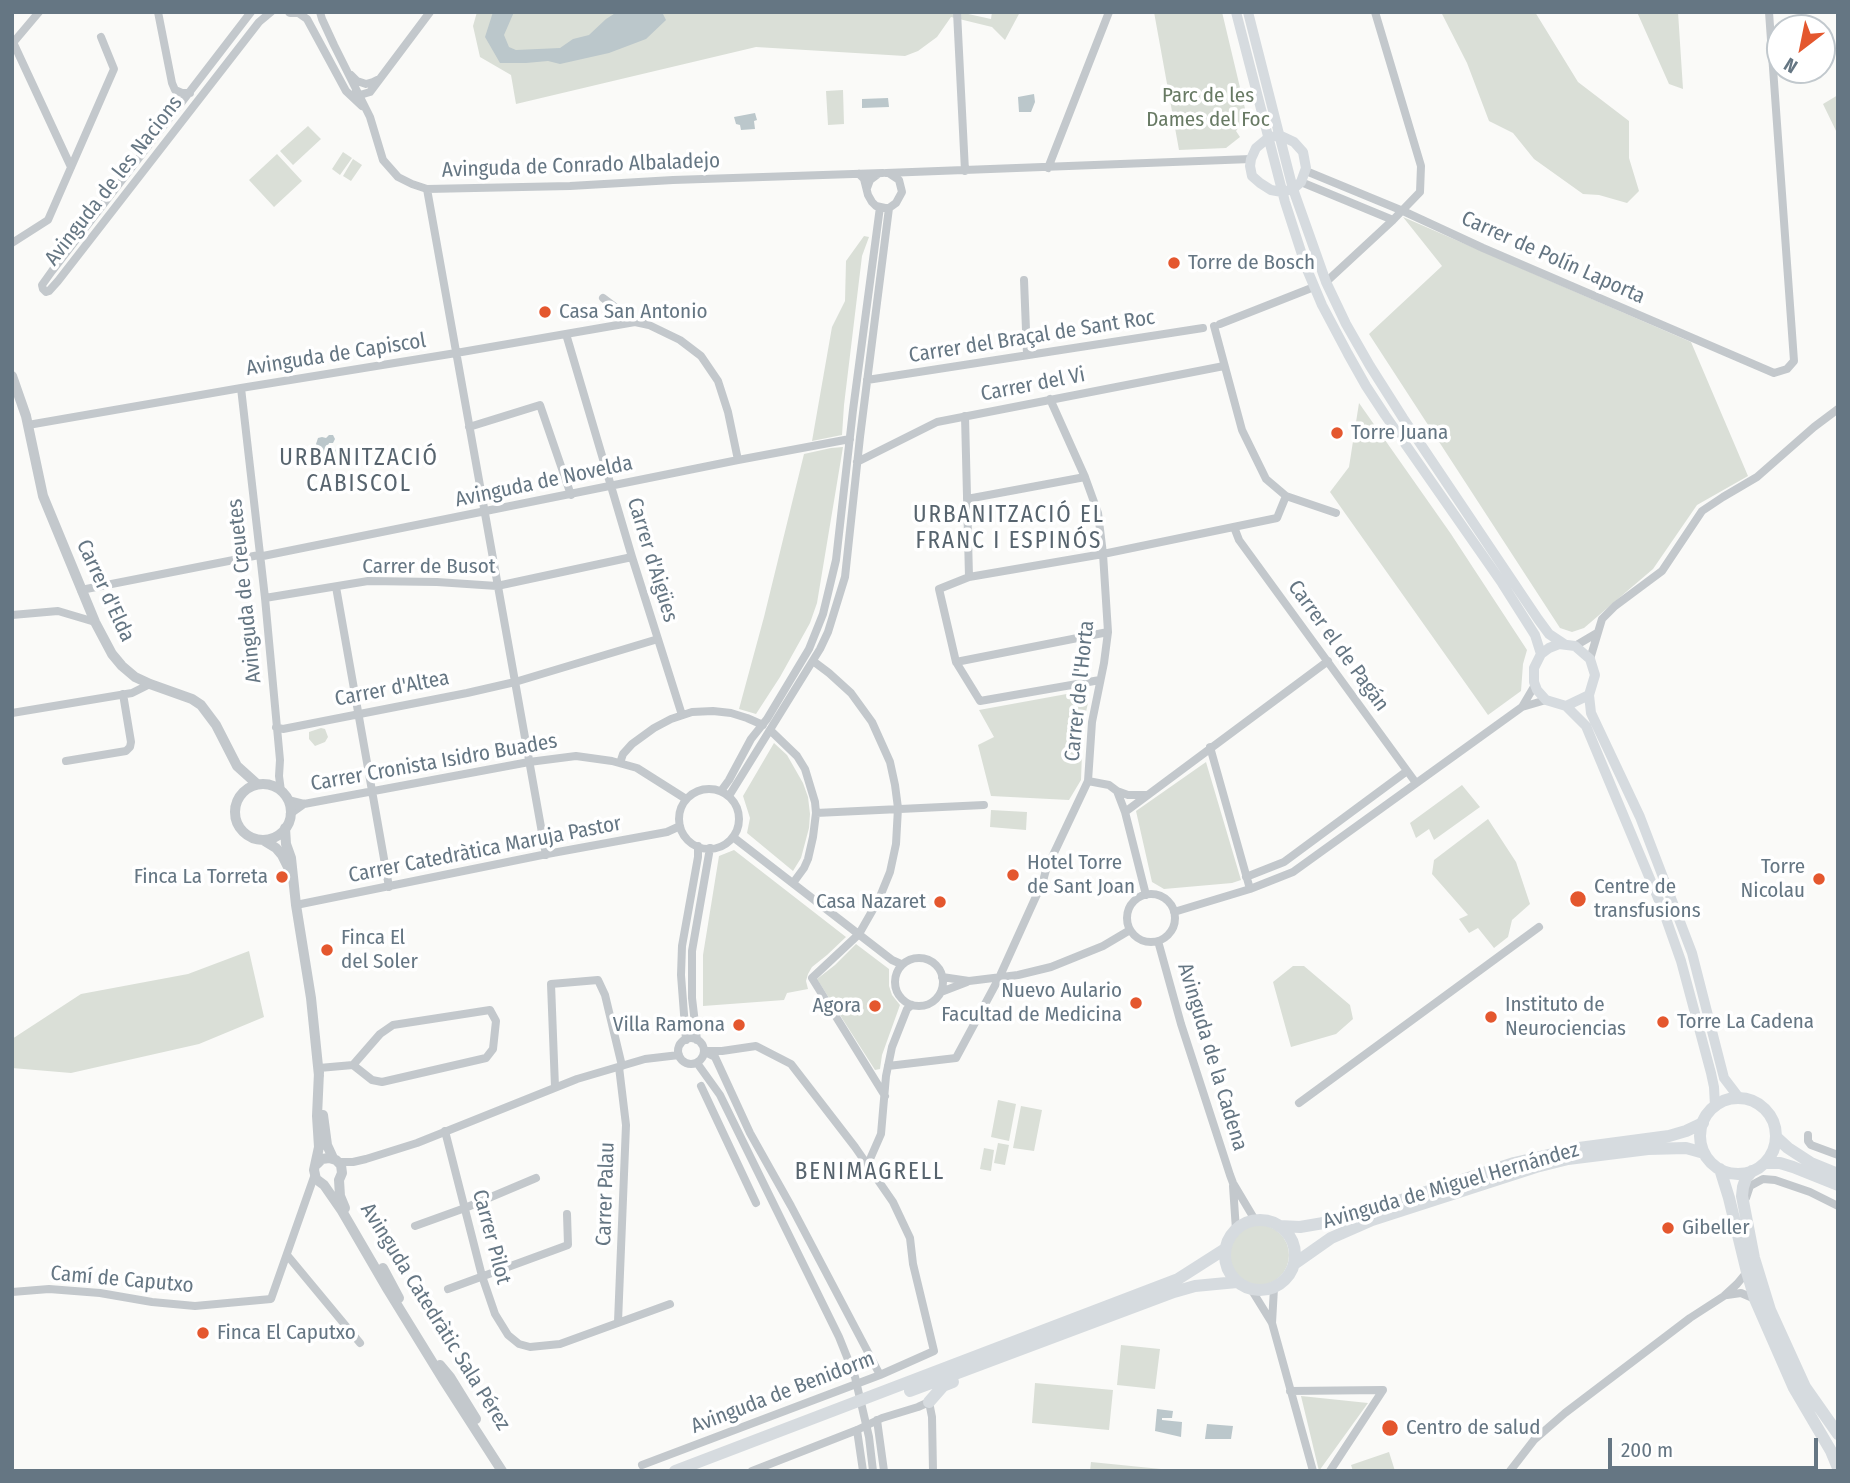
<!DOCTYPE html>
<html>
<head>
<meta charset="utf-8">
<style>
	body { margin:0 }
	#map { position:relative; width:1850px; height:1483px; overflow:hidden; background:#fafaf8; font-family:"Fira Sans Condensed",sans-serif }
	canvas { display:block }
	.frame { position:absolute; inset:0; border:14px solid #657683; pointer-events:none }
	.north { position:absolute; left:1766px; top:14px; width:70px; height:70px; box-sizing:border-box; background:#fff; border:2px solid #c1c8cd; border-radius:50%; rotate:212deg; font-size:19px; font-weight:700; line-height:28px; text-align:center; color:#657683 }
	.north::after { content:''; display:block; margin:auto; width:24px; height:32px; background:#e4572e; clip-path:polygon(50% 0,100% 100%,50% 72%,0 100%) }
	.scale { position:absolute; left:1608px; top:1438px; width:210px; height:32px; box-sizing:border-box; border:4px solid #657683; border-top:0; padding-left:9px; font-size:21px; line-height:24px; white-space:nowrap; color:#657683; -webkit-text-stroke:5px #fff; paint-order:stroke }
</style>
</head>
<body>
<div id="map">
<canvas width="1850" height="1483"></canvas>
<div class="frame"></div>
<div class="north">N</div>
<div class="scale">200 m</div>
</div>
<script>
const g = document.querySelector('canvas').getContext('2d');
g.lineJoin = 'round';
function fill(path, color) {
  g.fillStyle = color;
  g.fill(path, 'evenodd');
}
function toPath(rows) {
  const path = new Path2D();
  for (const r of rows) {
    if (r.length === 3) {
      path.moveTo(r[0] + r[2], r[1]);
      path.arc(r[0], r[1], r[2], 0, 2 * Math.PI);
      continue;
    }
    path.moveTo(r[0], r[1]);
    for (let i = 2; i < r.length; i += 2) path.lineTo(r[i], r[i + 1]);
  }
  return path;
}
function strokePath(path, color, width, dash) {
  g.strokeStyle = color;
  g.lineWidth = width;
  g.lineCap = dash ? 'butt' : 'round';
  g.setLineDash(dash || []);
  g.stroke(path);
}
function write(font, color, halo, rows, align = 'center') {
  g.font = font + ' "Fira Sans Condensed",sans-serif';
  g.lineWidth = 7;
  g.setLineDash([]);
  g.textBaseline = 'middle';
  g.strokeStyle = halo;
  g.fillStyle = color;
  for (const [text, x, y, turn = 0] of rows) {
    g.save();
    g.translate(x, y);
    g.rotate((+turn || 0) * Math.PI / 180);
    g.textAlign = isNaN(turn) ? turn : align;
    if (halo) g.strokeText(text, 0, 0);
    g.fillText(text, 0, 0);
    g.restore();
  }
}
fill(toPath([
	[477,12,959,12,991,19,992,12,1020,12,1005,40,992,27,951,17,937,37,918,51,905,56,756,47,516,104,511,75,480,57,473,26],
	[1154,12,1222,12,1247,117,1236,131,1240,137,1226,148,1179,150],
	[1441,12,1535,12,1578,82,1629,121,1629,158,1639,191,1627,203,1599,195,1583,194,1534,159,1513,133,1489,121,1467,63],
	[1637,12,1678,12,1683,89,1669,84],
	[843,90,844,124,828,125,826,91],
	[1838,95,1838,135,1823,104],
	[308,126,321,139,293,165,280,151],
	[343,152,352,158,340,175,332,169],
	[277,154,302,181,274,207,249,180],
	[353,159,362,165,351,181,343,176],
	[1403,217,1691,342,1748,476,1697,505,1653,569,1584,628,1572,632,1560,628,1369,334,1442,266],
	[864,236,869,237,862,256,844,405,842,435,812,441,832,327,845,301,846,261],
	[1359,403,1451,534,1527,650,1523,664,1521,691,1488,715,1330,492,1349,467],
	[843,447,817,603,810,623,780,677,756,714,739,709,764,617,804,454,831,448],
	[1083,691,1083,702,1088,703,1083,725,1081,780,1069,800,991,796,978,745,994,737,979,710],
	[321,728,325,729,328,737,325,742,315,746,309,739,309,732],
	[774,743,787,755,803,783,808,797,810,814,809,828,801,858,793,871,747,833,750,818,743,796],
	[1206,762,1241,880,1232,883,1164,889,1152,882,1136,811],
	[1462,785,1480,807,1434,840,1429,829,1416,838,1410,823],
	[991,810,1027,812,1026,830,990,827],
	[1488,819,1516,862,1530,904,1512,920,1508,937,1494,948,1478,928,1469,933,1459,919,1468,915,1432,874,1434,860],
	[734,850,846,937,827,955,812,967,808,974,806,981,808,989,787,993,784,1000,703,1006,703,955,719,856],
	[856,944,889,969,889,986,892,995,900,1005,882,1055,880,1069,875,1070,817,979,835,965],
	[249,951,264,1017,199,1044,71,1073,12,1068,12,1039,81,994,188,974],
	[1293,966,1304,966,1350,1005,1353,1019,1336,1034,1291,1047,1273,982],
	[998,1100,1016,1104,1009,1141,991,1137],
	[1021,1106,1042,1110,1034,1151,1013,1148],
	[998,1143,1009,1145,1005,1165,994,1163],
	[984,1148,994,1150,991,1171,980,1169],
	[1259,1255,30],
	[1121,1345,1160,1349,1155,1389,1117,1385],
	[1035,1383,1113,1390,1109,1430,1032,1423],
	[1301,1396,1368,1403,1319,1471],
	[1389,1452,1395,1471,1353,1471,1351,1465],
	[1091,1462,1171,1470,1171,1471,1090,1471]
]), '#dadfd7');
fill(toPath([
	[493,12,514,12,504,35,509,47,516,50,560,48,573,39,589,35,606,19,617,12,662,12,666,20,646,39,609,53,560,64,548,61,526,63,500,63,485,37],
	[1034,94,1035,102,1031,112,1019,112,1018,97],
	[888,98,889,107,862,108,862,99],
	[755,113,757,120,754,121,755,129,741,130,740,125,736,124,734,117],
	[329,435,333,435,335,439,333,443,329,443,328,446,336,450,337,455,335,460,328,463,321,459,321,450,318,448,316,444,318,438,322,437,326,438],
	[1157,1409,1173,1411,1172,1418,1162,1418,1162,1420,1182,1422,1181,1437,1155,1431],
	[1207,1424,1233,1426,1231,1439,1205,1439]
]), '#bbc7cb');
strokePath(toPath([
	[158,12,172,83,175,90,182,93,190,93],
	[251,12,52,271,42,285,43,289,46,292,49,291,58,281,259,22,271,12],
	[297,12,307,19,346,91,362,106],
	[320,12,322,19,334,45,370,117,383,160,398,177,412,184,427,189,570,186,673,180,883,173],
	[957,12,965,171],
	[12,40,71,167],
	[12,44,39,12],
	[351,75,357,81,366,84,373,82,377,80],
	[355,93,360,95,370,92,430,12],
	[1048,168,1109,12],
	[1306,171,1403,211,1483,248,1774,373,1787,369,1794,361,1769,12],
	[886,173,1251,159],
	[859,174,864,179,868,195,872,202,876,206,885,208,889,208,896,203,902,192,899,180,890,174],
	[1301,182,1393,220],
	[867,188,870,180,878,174],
	[427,189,546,855],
	[12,243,48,220,114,69,101,37],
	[1024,280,1027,355],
	[1326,282,1393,220,1420,192,1421,166,1375,12],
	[603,298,635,322],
	[1220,324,1314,287],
	[1214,326,1242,430,1266,479,1286,496,1336,513],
	[566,334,632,557,682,715],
	[867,380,1203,328],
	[241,388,265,598,280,760,279,776,281,791],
	[965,416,969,577],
	[28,425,241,388,456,353,635,322,649,325,680,340,701,356,718,381,728,412,738,460],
	[469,427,540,405,571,495],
	[857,462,937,422,1224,366],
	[967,499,1085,477],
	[1234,527,1239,540,1416,783],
	[336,587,389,887],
	[81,590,259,555,263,556,738,460,850,439],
	[265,598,368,581,437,582,497,586,632,557],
	[12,615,58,611,95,622],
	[1575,646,1597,633],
	[1590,659,1602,619,1615,606,1662,571,1702,511,1723,497,1757,477,1814,427,1838,409],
	[813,661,829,673,851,693,872,722,890,762,895,785,898,808,896,844,890,872,879,899,859,934,812,978,885,1096],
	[956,662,1108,632],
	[1100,680,980,701,956,662,939,589,969,577,1103,554,1277,518,1286,496],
	[1522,707,1546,700],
	[12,713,132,693,150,684],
	[276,727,283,729,467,693,515,682,658,639],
	[770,730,797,756,805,769,815,802,816,813,813,837,808,859,804,868,793,883],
	[1210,747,1250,889],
	[66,761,126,751,130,747,131,742,123,694],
	[620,763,623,754,632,744,654,728,671,719,692,712,713,711,731,713,747,718,763,725],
	[1088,781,1109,785,1117,791,1125,812,1146,895],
	[709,819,30],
	[721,791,729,780,751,739,767,719,809,649,823,614,836,560,853,410,880,207],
	[1117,791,1128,795,1146,795],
	[729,796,820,649,828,632,845,577,860,437,889,208],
	[288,800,304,804,529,762,576,756,612,761,637,768,686,799],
	[1125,812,1328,661],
	[816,813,984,805],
	[290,814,304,804],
	[733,837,892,960,901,964],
	[1246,877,1284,862,1407,771],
	[1151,918,24],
	[296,905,547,854,667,832,680,826],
	[1174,912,1250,889,1293,872,1522,707,1535,685],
	[1158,941,1181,1024,1230,1175,1233,1183,1255,1220],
	[919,982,24],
	[942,977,969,981,1018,975,1051,967,1103,946,1130,930],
	[941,992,967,982],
	[691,1051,13],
	[686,1040,681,975,682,946,698,857,698,846],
	[697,1040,692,998,692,951,710,848],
	[707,1053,715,1057,750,1133,791,1206,880,1375],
	[697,1063,720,1095,839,1337,855,1377,869,1437,873,1471],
	[888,1066,956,1058,999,978,1043,881,1046,870,1088,781,1092,722,1104,663,1108,632,1103,554,1098,513,1085,477,1050,399],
	[319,1068,353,1065,380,1034,393,1025,490,1010,496,1021,493,1049,486,1058,382,1082,372,1080,353,1065],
	[701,1086,756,1203],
	[555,1087,551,984,598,980,605,995,622,1066],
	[1299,1103,1539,927],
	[445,1131,482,1276,495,1314,508,1335,519,1344,530,1347,560,1344,670,1304],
	[1808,1135,1808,1141,1811,1145,1838,1155],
	[339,1162,353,1162,366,1159,417,1143,577,1079,645,1059,679,1055],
	[867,1166,881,1134,886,1076,892,1047,907,1009,912,1005],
	[1233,1186,1236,1230],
	[1746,1198,1750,1186,1763,1179,1775,1180,1810,1192,1838,1206],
	[415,1226,465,1208,536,1178],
	[287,1255,360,1343],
	[448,1289,568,1245,567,1214],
	[1251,1289,1272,1323,1313,1471],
	[12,1292,49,1289,100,1293,152,1302,195,1306,271,1299,315,1174],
	[1727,1295,1741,1293,1755,1299],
	[618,1322,626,1125,619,1067],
	[1272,1323,1274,1288],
	[1290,1391,1383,1390,1330,1471],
	[877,1420,884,1471],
	[857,1430,863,1471],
	[642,1465,880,1375,934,1351,913,1264,910,1238,893,1202,855,1147,791,1064,756,1046,722,1051,704,1051],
	[752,1471,857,1430,882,1418,918,1407,929,1402,932,1417,933,1471],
	[1510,1471,1534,1440,1565,1413,1690,1318,1724,1296,1737,1284,1747,1272]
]), '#c3c8cc', 8);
strokePath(toPath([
	[290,12,298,12],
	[12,376,26,416,43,496,95,622,112,654,122,666,135,677,150,684,192,699,201,705,216,725,237,766,257,784],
	[263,812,28],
	[285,828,286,844,291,858,296,905,311,998,319,1076],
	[263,840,276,848,282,855,290,871],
	[319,1072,317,1116,319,1147,314,1170,316,1179,324,1185,342,1211,388,1290,444,1381,502,1471],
	[323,1115,327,1145,333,1158],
	[317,1164,322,1159,329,1158,336,1160,341,1165,342,1173,339,1180,340,1196,345,1208],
	[383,1268,399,1298],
	[440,1365,450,1377,476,1419]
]), '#c3c8cc', 10);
strokePath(toPath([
	[1236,12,1285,202,1306,267,1322,305,1348,354,1366,386,1385,415,1502,583,1535,635,1541,654],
	[1248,12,1293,189,1326,282,1346,324,1370,366,1403,418,1538,619,1549,634,1564,644],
	[1279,135,1294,142,1303,152,1306,168,1301,182,1293,189,1282,192,1271,190,1260,183,1252,176,1250,166,1251,159,1256,148,1268,138,1279,135],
	[1559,644,1575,646,1590,659,1595,675,1589,695,1566,706,1546,700,1537,690,1534,682,1534,668,1541,654,1549,648,1559,644],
	[1589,695,1591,713,1640,817,1692,953,1724,1078,1740,1099],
	[1566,706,1586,726,1663,910,1681,961,1711,1073,1714,1087,1715,1106]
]), '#d6dbdf', 10);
strokePath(toPath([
	[1738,1136,38],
	[1776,1137,1788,1148,1811,1163,1838,1174],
	[1765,1163,1780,1163,1793,1167,1838,1185],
	[1720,1169,1729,1198,1747,1272,1755,1299,1794,1388,1831,1451,1838,1468],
	[1752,1171,1746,1178,1743,1187,1742,1196,1754,1258,1770,1310,1805,1387,1838,1434],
	[1260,1255,35],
	[1279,1226,1300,1227,1341,1220,1514,1163,1579,1148,1669,1136,1686,1131,1703,1123],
	[1294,1264,1331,1238,1372,1220,1536,1167,1568,1159,1648,1149,1686,1148,1704,1153],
	[910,1391,1174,1292,1195,1286,1237,1282],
	[929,1402,943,1386,953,1382],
	[675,1471,1178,1279,1225,1249]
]), '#d6dbdf', 12);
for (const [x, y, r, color] of [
	[1174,263,7,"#e4572e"],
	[545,312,7,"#e4572e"],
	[1337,433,7,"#e4572e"],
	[1013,875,7,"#e4572e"],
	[282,877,7,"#e4572e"],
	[1819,879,7,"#e4572e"],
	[1578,899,9,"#e4572e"],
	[940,902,7,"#e4572e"],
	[327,950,7,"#e4572e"],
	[1136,1003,7,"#e4572e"],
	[875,1006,7,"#e4572e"],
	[1491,1017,7,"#e4572e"],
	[1663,1022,7,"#e4572e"],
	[739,1025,7,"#e4572e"],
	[1668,1228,7,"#e4572e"],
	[203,1333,7,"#e4572e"],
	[1390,1428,9,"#e4572e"]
]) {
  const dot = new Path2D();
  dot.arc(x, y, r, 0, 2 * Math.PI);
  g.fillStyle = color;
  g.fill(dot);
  strokePath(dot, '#fff', 2.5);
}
write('21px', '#687a64', '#fff', [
	["Parc de les",1208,96],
	["Dames del Foc",1208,120]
]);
write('21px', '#657683', '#fff', [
	["Avinguda de Conrado Albaladejo",581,166,-2],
	["Avinguda de les Nacions",114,181,-52],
	["Carrer de Polín Laporta",1553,258,24],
	["Carrer del Braçal de Sant Roc",1032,337,-9],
	["Avinguda de Capiscol",336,355,-9],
	["Carrer del Vi",1033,385,-11],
	["Avinguda de Novelda",544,482,-12],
	["Carrer d'Aigües",652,560,73],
	["Carrer de Busot",429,567],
	["Carrer d'Elda",105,591,65],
	["Avinguda de Creuetes",245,591,-96],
	["Carrer el de Pagán",1338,646,54],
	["Carrer d'Altea",392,689,-11],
	["Carrer de l'Horta",1080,691,-84],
	["Carrer Cronista Isidro Buades",434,763,-10],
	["Carrer Catedràtica Maruja Pastor",485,850,-11],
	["Avinguda de la Cadena",1212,1057,73],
	["Avinguda de Miguel Hernández",1451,1186,-16],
	["Carrer Palau",606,1194,-88],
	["Carrer Pilot",491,1237,75],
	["Camí de Caputxo",122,1280,5],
	["Avinguda Catedràtic Sala Pérez",435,1317,58],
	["Avinguda de Benidorm",783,1393,-21]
]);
write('21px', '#657683', '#fff', [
	["Torre de Bosch",1188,263],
	["Casa San Antonio",559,312],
	["Torre Juana",1351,433],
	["Hotel Torre",1027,863],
	["de Sant Joan",1027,887],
	["Torre",1805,867,"right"],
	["Nicolau",1805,891,"right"],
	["Finca La Torreta",268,877,"right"],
	["Centre de",1594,887],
	["transfusions",1594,911],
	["Casa Nazaret",926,902,"right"],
	["Finca El",341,938],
	["del Soler",341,962],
	["Nuevo Aulario",1122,991,"right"],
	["Facultad de Medicina",1122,1015,"right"],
	["Instituto de",1505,1005],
	["Neurociencias",1505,1029],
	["Agora",861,1006,"right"],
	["Torre La Cadena",1677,1022],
	["Villa Ramona",725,1025,"right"],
	["Gibeller",1682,1228],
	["Finca El Caputxo",217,1333],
	["Centro de salud",1406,1428]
], 'left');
g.letterSpacing = '2px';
write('23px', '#57646e', '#fff', [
	["URBANITZACIÓ",359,459],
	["CABISCOL",359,485],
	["URBANITZACIÓ EL",1009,516],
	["FRANC I ESPINÓS",1009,542],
	["BENIMAGRELL",870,1173]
]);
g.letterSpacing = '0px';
</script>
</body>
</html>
